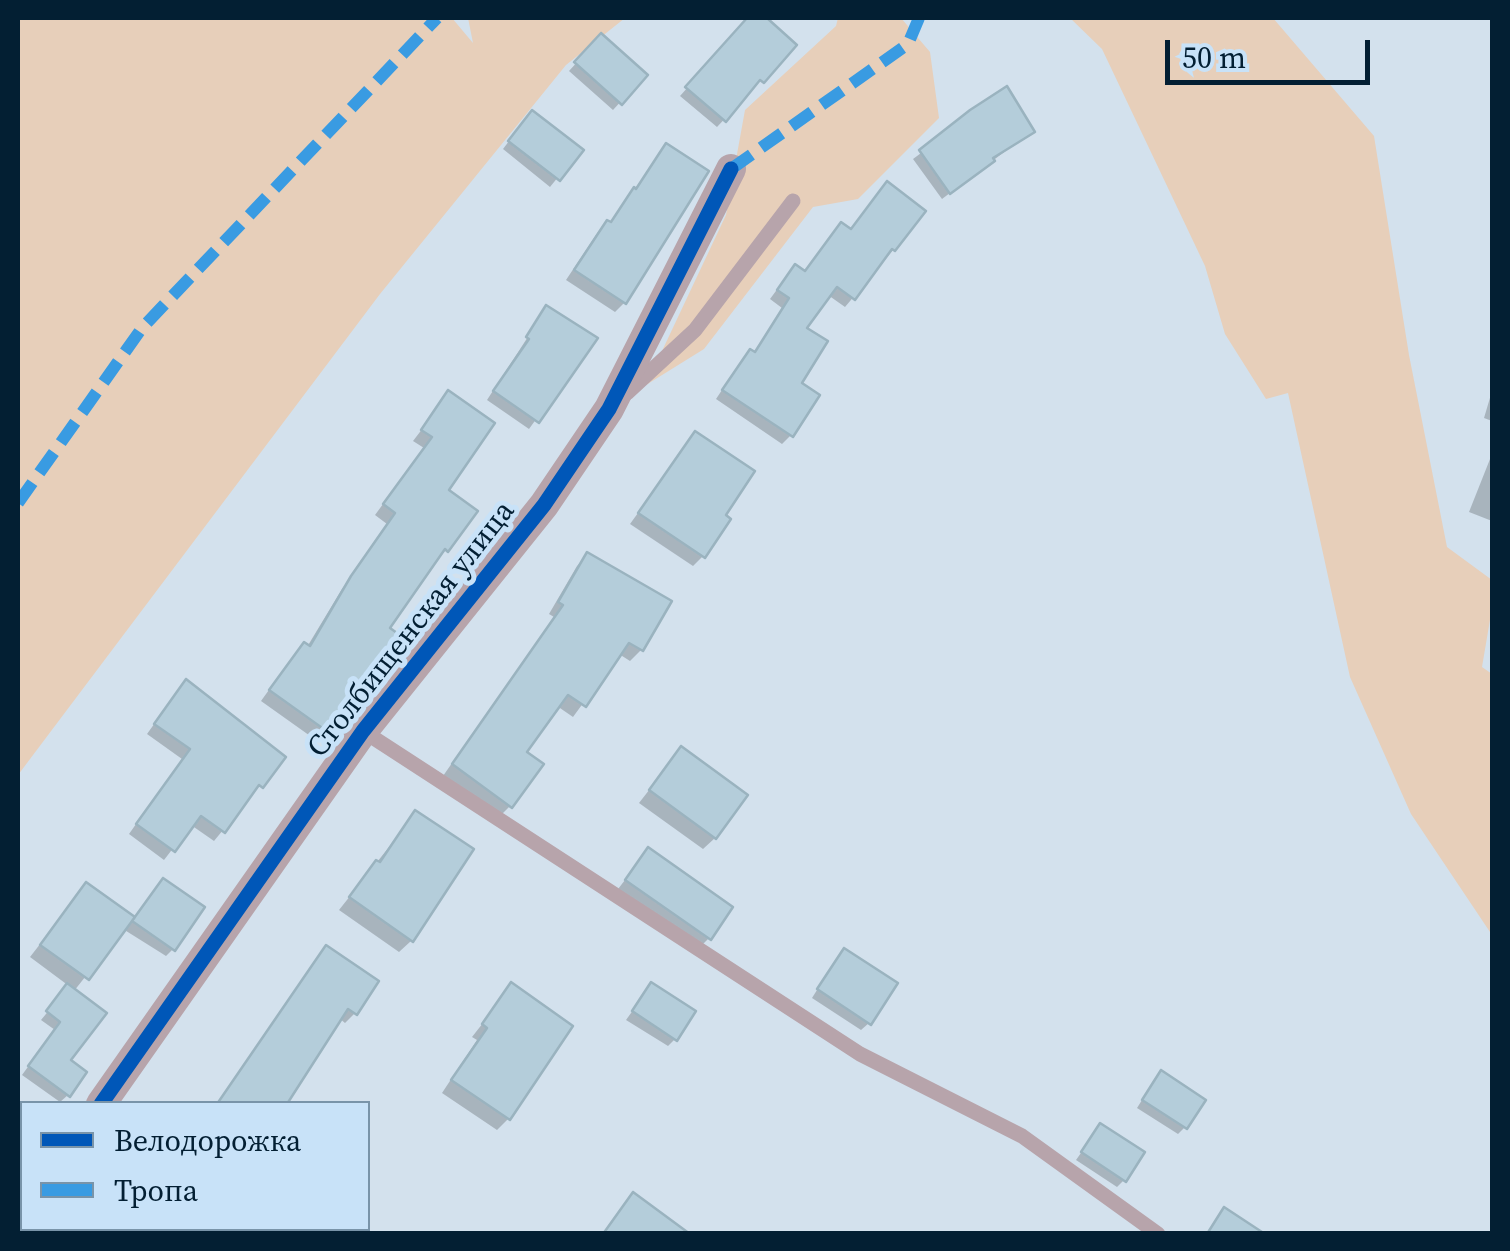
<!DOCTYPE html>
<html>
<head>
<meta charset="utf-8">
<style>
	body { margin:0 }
	#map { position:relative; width:1510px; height:1251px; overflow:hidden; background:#d3e1ed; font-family:"Source Serif 4",serif }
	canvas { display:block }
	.frame { position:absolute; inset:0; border:20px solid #031f33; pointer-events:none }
	.legend { position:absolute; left:20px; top:1101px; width:350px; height:130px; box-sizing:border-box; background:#c8e2f8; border:2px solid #7994a9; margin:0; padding:12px 18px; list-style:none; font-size:30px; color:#031f33 }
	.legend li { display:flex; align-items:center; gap:20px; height:50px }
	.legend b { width:50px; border:2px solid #7994a9 }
	.scale { position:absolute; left:1165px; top:40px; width:205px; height:45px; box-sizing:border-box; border:5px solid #031f33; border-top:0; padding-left:12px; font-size:30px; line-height:35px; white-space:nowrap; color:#031f33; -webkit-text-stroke:8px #c8e2f8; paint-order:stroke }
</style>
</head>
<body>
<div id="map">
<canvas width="1510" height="1251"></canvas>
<div class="frame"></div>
<ul class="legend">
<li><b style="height:12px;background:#0057b8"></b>Велодорожка</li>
<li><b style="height:12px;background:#399be2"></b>Тропа</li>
</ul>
<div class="scale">50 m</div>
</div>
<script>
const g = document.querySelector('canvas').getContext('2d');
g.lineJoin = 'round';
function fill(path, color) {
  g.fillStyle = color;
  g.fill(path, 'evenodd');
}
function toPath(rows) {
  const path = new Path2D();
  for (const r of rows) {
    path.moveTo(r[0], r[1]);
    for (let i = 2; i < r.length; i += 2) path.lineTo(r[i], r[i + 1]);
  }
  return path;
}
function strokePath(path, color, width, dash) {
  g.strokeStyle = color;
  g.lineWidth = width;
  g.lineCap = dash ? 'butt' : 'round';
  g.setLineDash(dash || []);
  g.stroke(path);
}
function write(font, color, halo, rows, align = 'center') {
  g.font = font + ' "Source Serif 4",serif';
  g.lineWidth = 10;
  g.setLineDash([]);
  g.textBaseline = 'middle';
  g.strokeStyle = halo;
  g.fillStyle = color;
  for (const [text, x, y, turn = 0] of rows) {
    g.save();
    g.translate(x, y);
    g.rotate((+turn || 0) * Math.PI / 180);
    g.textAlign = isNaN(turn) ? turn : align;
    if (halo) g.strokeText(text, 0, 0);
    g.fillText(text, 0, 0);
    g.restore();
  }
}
fill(toPath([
	[18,18,452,18,473,43,468,18,625,18,566,65,380,294,18,775],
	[838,18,901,18,930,52,939,118,858,199,813,207,704,349,646,385,726,215,745,110,836,26],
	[1070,18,1273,18,1374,136,1409,355,1447,547,1492,580,1492,608,1482,667,1492,674,1492,935,1411,814,1350,677,1288,393,1266,399,1225,334,1205,266,1102,49]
]), '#e7cfba');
fill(toPath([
	[750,18,763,18,794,45,717,127,680,96],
	[601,36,645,75,613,110,569,71],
	[1006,90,1032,131,942,199,913,159],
	[525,120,580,150,550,187,503,149],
	[666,146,706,172,624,303,615,312,566,280,598,232,609,224],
	[850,231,894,249,845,307,828,295,804,329,791,435,782,444,716,399,742,360,750,352,753,354,782,308,770,299,787,276,795,268,804,274],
	[546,309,594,339,529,429,487,400],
	[1492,391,1492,421,1484,418],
	[449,394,445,490,474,512,386,629,370,671,360,681,358,680,313,738,261,701,294,655,304,645,307,647,342,589,387,524,375,515,424,448,413,441],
	[695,434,722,516,703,556,693,566,630,524],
	[1492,454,1492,521,1469,512],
	[588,555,641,650,630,661,619,654,573,717,557,706,523,752,510,806,499,817,443,776,554,617,549,614,577,566],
	[177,692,283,757,214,841,191,825,164,860,129,834,182,759,147,734],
	[681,749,715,838,703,849,639,803],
	[416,813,471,850,411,941,399,952,339,910],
	[648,850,709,938,697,950,615,893],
	[163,881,173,949,166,956,123,929,74,991,67,1061,68,1095,60,1102,22,1075,55,1030,41,1020,69,986,30,957,86,885,134,920],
	[326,949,355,1013,345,1023,339,1018,279,1104,217,1104],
	[837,958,869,1023,861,1030,812,998],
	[651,985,675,1039,668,1046,626,1020],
	[512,986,570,1027,508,1119,497,1130,442,1093,477,1040,472,1037],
	[1154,1081,1185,1127,1178,1134,1137,1108],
	[1100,1126,1124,1180,1117,1187,1076,1160],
	[118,1228,211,1228,208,1234,114,1234]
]), '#0003');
const building = toPath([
	[747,18,767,18,797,45,764,83,760,80,726,122,685,87,747,18],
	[601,33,648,75,622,105,574,62,601,33],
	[1007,86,1035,132,993,158,995,161,950,194,919,150,970,110,1007,86],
	[532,110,584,150,560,181,508,141,532,110],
	[666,143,709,171,626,304,574,270,607,220,611,222,634,187,636,189,666,143],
	[887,181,926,211,895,251,892,249,855,300,837,287,807,328,828,341,802,383,820,395,793,437,722,390,750,349,755,352,789,298,777,290,795,264,805,271,841,222,851,229,887,181],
	[546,305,598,338,539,423,493,391,529,339,526,337,546,305],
	[448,390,495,423,449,490,478,511,448,552,445,549,390,628,397,633,372,673,368,670,325,730,269,690,304,642,310,646,351,576,395,513,383,504,432,437,421,430,448,390],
	[695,431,755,471,726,515,731,519,705,558,638,513,695,431],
	[587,552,672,601,643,651,629,643,586,707,568,695,527,752,544,764,512,808,452,764,563,605,558,602,587,552],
	[186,679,286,757,263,788,259,785,225,833,201,816,175,852,136,824,190,749,154,724,186,679],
	[681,746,748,795,716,839,649,790,681,746],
	[415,810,474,849,413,942,349,897,376,860,380,862,415,810],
	[648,847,733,907,711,940,625,880,648,847],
	[163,878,205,907,175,951,132,921,163,878],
	[86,882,135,917,89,980,40,945,86,882],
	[326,945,379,981,357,1015,348,1009,287,1104,217,1104,326,945],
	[844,948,898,983,871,1025,817,989,844,948],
	[511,982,573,1026,510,1120,451,1080,487,1028,482,1024,511,982],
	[651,982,696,1011,677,1041,632,1011,651,982],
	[67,983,107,1013,71,1060,87,1072,70,1097,28,1066,60,1022,46,1011,67,983],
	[1161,1070,1206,1100,1187,1129,1142,1100,1161,1070],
	[1100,1123,1145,1152,1126,1182,1081,1152,1100,1123],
	[633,1192,690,1234,603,1234,633,1192],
	[1224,1207,1265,1234,1207,1234,1224,1207]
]);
fill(building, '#b4cdda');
strokePath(building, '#9ab3bf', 2.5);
strokePath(toPath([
	[627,393,695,330,793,201],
	[363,731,860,1054,1022,1136,1158,1234]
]), '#b7a4ab', 15);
strokePath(toPath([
	[101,1104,363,731,544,505,609,409,731,169],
	[18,1220,22,1213]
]), '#b7a4ab', 30);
strokePath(toPath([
	[731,169,908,44,919,18],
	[18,503,142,328,437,18]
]), '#399be2', 12, [25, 12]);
strokePath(toPath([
	[101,1104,363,731,544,505,609,409,731,169]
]), '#0057b8', 15);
write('30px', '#031f33', '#c8e2f8', [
	["Столбищенская улица",412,630,-52]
]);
</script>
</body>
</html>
